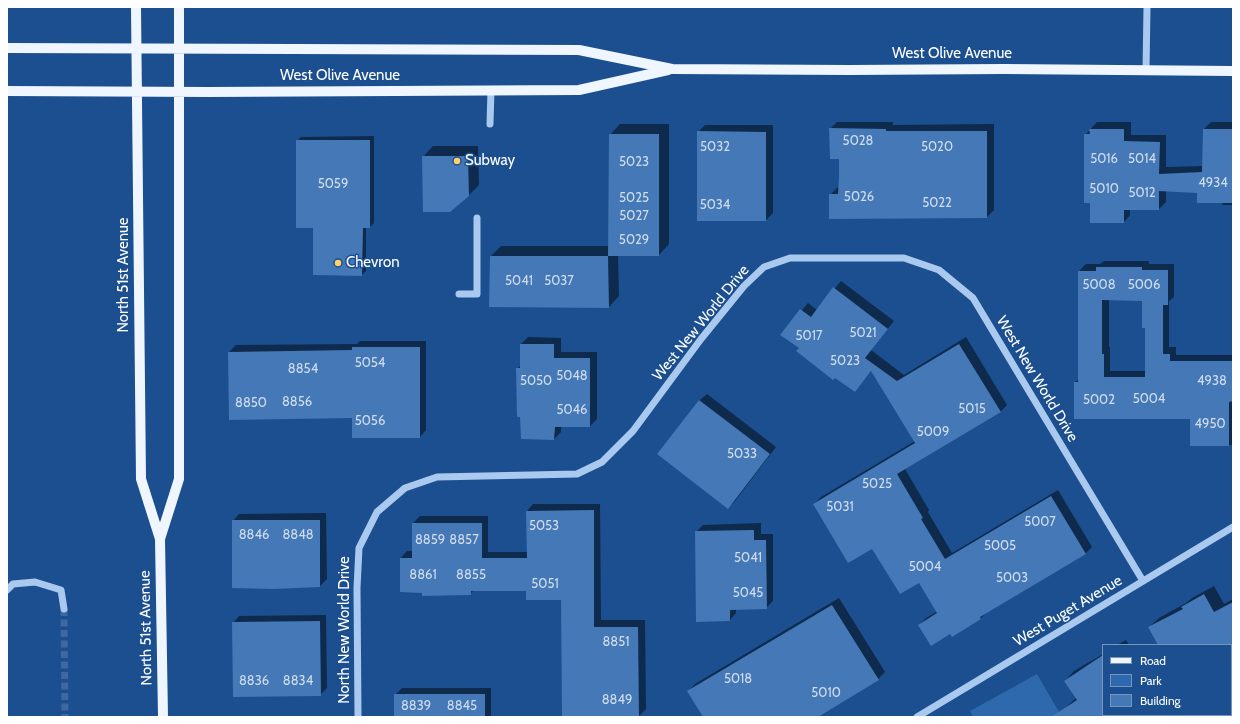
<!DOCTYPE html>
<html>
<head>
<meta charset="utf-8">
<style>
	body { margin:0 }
	#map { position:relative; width:1240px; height:724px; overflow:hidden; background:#1b4f8f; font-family:Cabin,sans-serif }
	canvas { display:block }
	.frame { position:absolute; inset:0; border:8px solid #fff; pointer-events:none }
	.legend { position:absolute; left:1102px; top:644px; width:130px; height:72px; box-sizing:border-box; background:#1b4f8f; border:1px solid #7695bc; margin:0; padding:5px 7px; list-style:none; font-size:12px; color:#fff }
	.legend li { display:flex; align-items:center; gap:8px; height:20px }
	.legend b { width:20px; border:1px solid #7695bc }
</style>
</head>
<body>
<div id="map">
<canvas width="1240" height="724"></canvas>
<div class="frame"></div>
<ul class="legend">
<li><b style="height:5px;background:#f0f6ff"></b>Road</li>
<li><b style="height:11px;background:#2e69ad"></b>Park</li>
<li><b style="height:11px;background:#4478b7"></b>Building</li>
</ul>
</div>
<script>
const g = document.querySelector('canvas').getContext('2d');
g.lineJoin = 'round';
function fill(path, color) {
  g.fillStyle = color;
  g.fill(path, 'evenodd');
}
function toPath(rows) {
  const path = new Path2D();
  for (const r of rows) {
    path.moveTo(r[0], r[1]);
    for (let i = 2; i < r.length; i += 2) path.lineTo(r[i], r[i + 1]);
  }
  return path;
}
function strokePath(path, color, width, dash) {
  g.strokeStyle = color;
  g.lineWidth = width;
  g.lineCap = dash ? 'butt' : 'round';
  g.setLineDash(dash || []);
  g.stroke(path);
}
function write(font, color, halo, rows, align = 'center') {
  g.font = font + ' Cabin,sans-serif';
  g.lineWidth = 3;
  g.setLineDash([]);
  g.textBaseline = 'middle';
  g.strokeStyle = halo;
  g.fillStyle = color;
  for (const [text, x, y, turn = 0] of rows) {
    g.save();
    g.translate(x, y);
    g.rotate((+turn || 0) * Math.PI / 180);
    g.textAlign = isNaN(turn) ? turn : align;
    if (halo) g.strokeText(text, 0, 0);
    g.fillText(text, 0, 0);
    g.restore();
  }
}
fill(toPath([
	[1037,674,1062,717,973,717,970,711]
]), '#2e69ad');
fill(toPath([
	[837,122,893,122,893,125,994,124,994,210,987,217,830,195,837,188,839,188,840,158,830,129],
	[1097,122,1131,122,1131,135,1166,135,1166,167,1203,166,1204,129,1211,122,1233,122,1233,205,1222,205,1223,202,1198,192,1166,190,1166,202,1159,209,1130,209,1130,215,1124,222,1091,202,1085,135],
	[620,124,669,124,669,244,659,255,618,255,619,296,609,307,490,306,491,256,501,246,609,246,610,135],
	[705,125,773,125,773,213,766,220,698,132],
	[374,136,374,223,370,227,366,227,366,271,362,275,297,141,301,137],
	[433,146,478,146,479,185,468,196,423,157],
	[1104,261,1149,261,1149,264,1174,264,1174,297,1169,301,1169,347,1176,347,1176,355,1233,355,1233,445,1191,445,1191,418,1075,382,1079,379,1079,271,1086,264,1100,264],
	[1109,299,1143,300,1146,327,1146,371,1110,371,1110,347,1109,347],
	[841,281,894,321,871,350,904,375,966,337,1007,405,1000,412,905,469,929,510,928,512,952,553,1058,490,1092,547,1085,554,987,612,981,618,953,636,951,632,919,625,926,618,938,611,920,582,814,504,821,497,915,441,872,370,855,391,782,334,808,303,817,310],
	[528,337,561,338,561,352,597,352,597,419,590,426,561,426,561,432,554,439,517,369,521,365,521,344],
	[360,341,426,341,426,430,420,437,353,417,229,352,236,345,357,344],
	[707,394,776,447,735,501,728,508,658,453,700,400],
	[533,504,600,504,601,620,645,620,646,709,639,716,563,716,562,599,527,590,474,590,470,594,423,592,401,558,407,551,413,551,413,523,420,516,488,516,488,552,527,552,527,511],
	[326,513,327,579,320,586,233,521,239,514],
	[761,523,761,534,773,534,773,601,766,608,736,609,736,613,730,620,696,532,703,525],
	[1214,586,1224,604,1233,599,1233,651,1231,652,1231,645,1159,645,1149,627,1159,618,1186,603,1192,598],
	[839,598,885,672,878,679,812,717,705,717,689,691,695,684],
	[326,615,327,688,320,695,233,623,239,616],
	[1126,640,1129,645,1117,645],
	[1103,654,1103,715,1116,715,1112,717,1066,717,1062,711,1076,698,1065,681,1074,671],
	[1231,686,1233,690,1233,717,1126,717,1125,715,1231,715],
	[402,688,491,688,491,717,395,717,395,695]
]), '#0007');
fill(toPath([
	[829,128,886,129,886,131,987,131,987,218,829,219,829,194,838,194,839,177,839,159,830,159],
	[1089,129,1124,129,1124,141,1160,142,1159,174,1202,172,1203,129,1233,129,1233,203,1197,203,1197,193,1159,191,1159,210,1124,210,1124,223,1090,223,1090,203,1084,203,1084,134,1090,134],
	[697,131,766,132,766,221,697,221],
	[609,134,659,134,659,256,608,256],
	[296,140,370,140,370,228,363,228,362,276,313,275,313,228,296,228],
	[422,156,468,156,469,196,450,212,423,212],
	[490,256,608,256,609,308,489,307],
	[1096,267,1142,267,1142,270,1168,270,1168,305,1163,305,1163,354,1170,354,1170,361,1233,361,1233,401,1229,402,1229,446,1190,446,1190,419,1074,419,1074,382,1078,382,1078,271,1096,271],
	[1102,300,1142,301,1142,328,1145,328,1145,377,1104,377,1104,354,1102,354],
	[833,287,888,329,865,358,897,381,959,344,1001,412,897,474,923,518,921,519,945,559,1051,496,1086,554,980,617,981,619,952,637,950,634,931,646,918,625,937,613,919,583,900,594,872,549,848,563,813,504,915,443,871,371,855,392,835,378,833,380,796,351,799,348,780,335,800,309,811,317],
	[520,344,554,344,554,358,590,358,590,427,555,427,554,440,521,439,520,417,517,417,516,368,520,368],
	[352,347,420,347,420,438,352,438,352,418,229,420,228,352,352,350],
	[699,400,770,454,728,509,657,454],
	[594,510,594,627,638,627,639,716,562,717,561,600,526,600,526,591,471,591,471,595,422,596,422,593,400,592,400,558,412,558,412,523,482,523,482,558,527,558,526,511],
	[232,520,320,520,320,587,274,589,232,588],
	[754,530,754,540,766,540,767,609,730,610,730,621,696,622,695,531],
	[1204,594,1214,612,1233,602,1233,645,1158,645,1148,627,1183,609,1181,607],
	[832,605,879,680,818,717,703,717,687,691],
	[320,621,321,696,233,697,232,622],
	[1103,655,1103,717,1051,717,1077,700,1064,681],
	[394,694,485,694,485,717,394,717]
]), '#4478b7');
strokePath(toPath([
	[64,609,65,717]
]), '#3d69a0', 7, [7, 3.5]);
strokePath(toPath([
	[1146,71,1147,7],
	[490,124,491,90],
	[459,294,477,294,477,218],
	[7,590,13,584,35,582,61,590,64,609],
	[358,717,357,588,359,548,377,512,405,488,437,477,577,474,602,462,633,431,701,339,744,286,764,267,790,258,904,258,939,270,973,298,1143,581],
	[917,717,1233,527]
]), '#a9c9ee', 7);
strokePath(toPath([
	[136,7,141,479,160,539,163,717],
	[7,48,579,50,672,69,849,70,1004,69,1233,71],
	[7,91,208,92,579,90,668,70],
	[160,539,179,479,179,7]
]), '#f0f6ff', 10);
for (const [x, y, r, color] of [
	[457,161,4,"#ffd166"],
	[338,263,4,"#ffd166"]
]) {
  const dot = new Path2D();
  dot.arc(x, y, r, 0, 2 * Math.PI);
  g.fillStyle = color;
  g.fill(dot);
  strokePath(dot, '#1b4f8f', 1.5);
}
write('13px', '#d0dded', null, [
	["5028",858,141],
	["5032",715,147],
	["5020",937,147],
	["5016",1104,159],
	["5014",1142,159],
	["5023",634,162],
	["4934",1213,183],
	["5059",333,184],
	["5010",1104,189],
	["5012",1142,193],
	["5026",859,197],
	["5025",634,198],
	["5022",937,203],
	["5034",715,205],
	["5027",634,216],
	["5029",634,240],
	["5041",519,281],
	["5037",559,281],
	["5008",1099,285],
	["5006",1144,285],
	["5021",863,333],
	["5017",809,336],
	["5023",845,361],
	["5054",370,363],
	["8854",303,369],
	["5048",572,376],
	["5050",536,381],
	["4938",1212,381],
	["5004",1149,399],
	["5002",1099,400],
	["8856",297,402],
	["8850",251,403],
	["5015",972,409],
	["5046",572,410],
	["5056",370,421],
	["4950",1210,424],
	["5009",933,432],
	["5033",742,454],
	["5025",877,484],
	["5031",840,507],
	["5007",1040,522],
	["5053",544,526],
	["8846",254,535],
	["8848",298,535],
	["8859",430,540],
	["8857",464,540],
	["5005",1000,546],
	["5041",748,558],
	["5004",925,567],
	["8861",423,575],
	["8855",471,575],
	["5003",1012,578],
	["5051",545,584],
	["5045",748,593],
	["8851",616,642],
	["5018",738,679],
	["8836",254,681],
	["8834",298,681],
	["5010",826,693],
	["8849",617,700],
	["8839",416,706],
	["8845",462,706]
]);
write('15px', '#fff', '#1b4f8f', [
	["West Olive Avenue",952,54],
	["West Olive Avenue",340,76],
	["North 51st Avenue",124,275,-90],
	["West New World Drive",701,323,-51],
	["West New World Drive",1037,379,59],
	["West Puget Avenue",1068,611,-31],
	["North 51st Avenue",146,628,-91],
	["North New World Drive",345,630,-90]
]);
write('15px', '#fff', '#1b4f8f', [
	["Subway",465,161],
	["Chevron",346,263]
], 'left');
</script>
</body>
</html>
